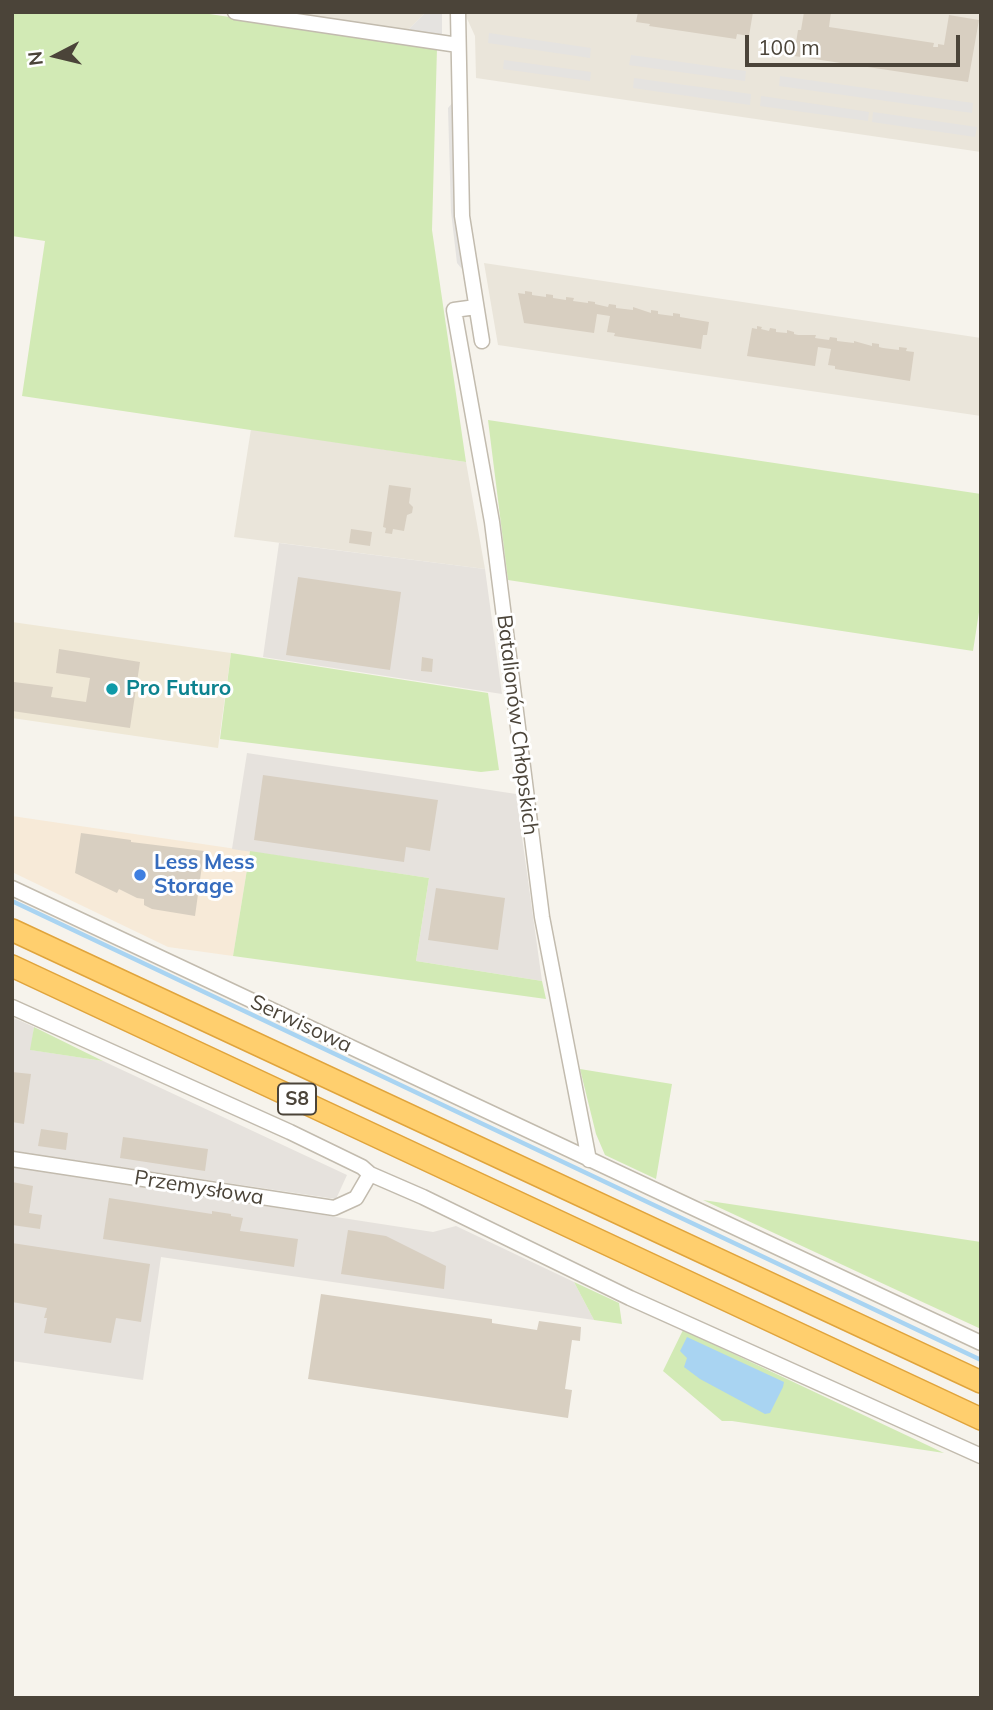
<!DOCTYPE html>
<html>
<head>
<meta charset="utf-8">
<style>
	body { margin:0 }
	#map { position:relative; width:993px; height:1710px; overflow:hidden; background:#f6f3ec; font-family:Mulish,sans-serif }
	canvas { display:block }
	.frame { position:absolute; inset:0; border:14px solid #4b4439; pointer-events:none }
	.north { position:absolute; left:21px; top:21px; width:70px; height:70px; -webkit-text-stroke:5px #fff; paint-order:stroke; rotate:263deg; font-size:19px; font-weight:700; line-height:28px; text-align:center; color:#4b4439 }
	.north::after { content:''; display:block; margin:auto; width:24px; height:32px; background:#4b4439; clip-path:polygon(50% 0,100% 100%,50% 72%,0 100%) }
	.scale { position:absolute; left:745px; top:35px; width:215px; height:32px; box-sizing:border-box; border:4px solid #4b4439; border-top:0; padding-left:9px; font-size:21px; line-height:24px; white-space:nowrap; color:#4b4439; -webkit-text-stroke:5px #fff; paint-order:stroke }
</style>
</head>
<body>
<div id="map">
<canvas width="993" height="1710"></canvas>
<div class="frame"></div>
<div class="north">N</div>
<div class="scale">100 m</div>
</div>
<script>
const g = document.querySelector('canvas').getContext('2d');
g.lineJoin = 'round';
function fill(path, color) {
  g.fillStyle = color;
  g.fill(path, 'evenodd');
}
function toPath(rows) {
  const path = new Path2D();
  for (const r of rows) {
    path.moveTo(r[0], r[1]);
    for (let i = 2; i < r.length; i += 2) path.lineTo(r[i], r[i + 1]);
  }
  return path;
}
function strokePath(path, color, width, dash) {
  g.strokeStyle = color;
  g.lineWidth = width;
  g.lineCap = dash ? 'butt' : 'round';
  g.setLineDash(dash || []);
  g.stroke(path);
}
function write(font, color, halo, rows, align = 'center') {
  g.font = font + ' Mulish,sans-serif';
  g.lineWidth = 6;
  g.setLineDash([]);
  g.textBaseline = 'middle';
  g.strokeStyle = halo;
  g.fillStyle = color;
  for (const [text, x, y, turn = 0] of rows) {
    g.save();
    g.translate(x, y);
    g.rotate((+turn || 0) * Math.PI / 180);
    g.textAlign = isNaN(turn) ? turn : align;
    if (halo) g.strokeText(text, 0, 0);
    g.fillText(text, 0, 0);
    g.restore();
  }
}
fill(toPath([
	[276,12,426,12,406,32],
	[464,12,981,12,981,152,476,78,475,36],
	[484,263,981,338,981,416,498,345],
	[251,429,466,462,485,569,234,537]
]), '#eae5da');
fill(toPath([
	[12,816,250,851,233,956,168,947,12,872]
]), '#f7ead8');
fill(toPath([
	[279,543,485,569,502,694,263,657],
	[247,753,516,794,542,981,416,961,429,878,232,849],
	[12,1017,34,1027,31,1050,103,1061,347,1175,336,1199,12,1151],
	[12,1167,433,1232,456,1226,574,1282,594,1320,161,1257,143,1380,12,1361]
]), '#e6e2dd');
fill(toPath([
	[12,622,231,653,218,748,12,718]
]), '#efe8d6');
fill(toPath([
	[12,12,196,12,437,48,432,230,466,462,22,396,45,241,12,236],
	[488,420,981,494,981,599,973,651,508,580],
	[231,653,488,693,499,770,481,772,220,739],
	[250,851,429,878,416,961,542,981,546,999,233,956],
	[34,1027,103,1061,30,1050],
	[580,1069,672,1084,656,1179,605,1155,596,1134],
	[703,1200,981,1242,981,1329,916,1299],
	[574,1282,619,1303,622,1324,594,1320],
	[683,1330,944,1453,732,1421,722,1421,663,1371]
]), '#d2eab5');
fill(toPath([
	[426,12,442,12,442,39,406,32],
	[489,33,591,48,590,58,488,43],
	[631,55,746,71,745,81,629,65],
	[504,60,591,72,590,81,503,69],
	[780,76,973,103,972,113,779,86],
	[634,78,751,94,750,105,633,88],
	[761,96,869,112,868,121,760,106],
	[453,102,456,225,462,269,457,263,451,212,448,108],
	[873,112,977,127,975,137,872,122]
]), '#e5e3e0');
fill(toPath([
	[687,1337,784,1382,783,1387,770,1413,765,1414,700,1379,684,1367,687,1358,680,1351]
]), '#a9d4f2');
strokePath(toPath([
	[12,901,981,1360]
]), '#a9d4f2', 4.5);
fill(toPath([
	[638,12,753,12,749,36,737,34,736,39,649,26,650,24,636,22],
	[804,12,831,12,829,27,934,43,933,47,938,47,938,44,944,45,949,15,979,20,968,82,794,56,798,30,801,30],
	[525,291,532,292,532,295,546,297,546,294,553,295,553,298,566,300,566,297,574,298,573,301,588,303,588,301,595,302,595,304,608,307,609,304,616,305,616,308,633,310,633,307,651,313,651,310,658,311,658,314,673,316,673,313,680,314,680,317,709,322,707,335,703,335,701,349,614,336,615,333,607,332,610,316,597,314,594,333,524,323,518,293,525,294],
	[757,326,762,327,761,329,769,331,770,328,776,329,776,332,787,333,787,330,794,332,794,334,798,335,816,335,815,338,829,340,830,337,837,338,837,341,854,343,854,341,872,346,872,343,879,344,879,347,883,348,899,350,899,347,907,348,906,351,914,352,910,381,835,369,835,366,828,365,831,349,818,347,815,366,747,356,752,328,757,329],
	[389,485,411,488,409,503,413,507,412,513,407,515,404,531,393,529,392,534,385,533,386,528,383,527],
	[351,529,372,532,370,546,349,543],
	[298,577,401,592,390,670,286,655],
	[59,649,140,662,130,728,12,711,14,682,53,687,51,697,86,702,90,678,56,673],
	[422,657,433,659,432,672,421,671],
	[263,775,438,800,430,851,406,847,404,862,254,840],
	[81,833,131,840,131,842,204,851,195,916,152,909,144,905,144,899,137,898,119,889,117,893,75,873],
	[436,888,505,898,498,950,428,940],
	[12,1072,31,1074,24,1124,12,1122],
	[41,1129,68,1133,66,1150,38,1146],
	[123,1137,208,1149,205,1171,120,1158],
	[12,1182,33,1186,29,1213,42,1215,40,1229,12,1225],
	[109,1198,212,1214,212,1211,231,1214,231,1216,243,1218,240,1231,298,1239,294,1267,103,1239],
	[348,1230,386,1236,446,1266,444,1289,341,1274],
	[12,1243,150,1264,141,1322,116,1318,111,1343,44,1333,47,1318,44,1318,47,1308,12,1302],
	[321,1294,492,1319,492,1323,537,1330,539,1321,581,1327,580,1341,572,1340,565,1389,572,1390,568,1418,308,1379]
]), '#d8cfc1');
const minor = toPath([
	[235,12,458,45],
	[458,12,462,216,482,341],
	[476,307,454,310,492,522,542,917,589,1160],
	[12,888,981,1343],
	[12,1007,290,1132,362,1167,370,1174,423,1197,630,1298,981,1456],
	[12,1159,334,1208,356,1198,370,1174]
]);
const highway = toPath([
	[12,930,981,1382],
	[12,966,981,1419]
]);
strokePath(minor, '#c2bbae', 17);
strokePath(highway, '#e0a43c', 24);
strokePath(minor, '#fff', 14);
strokePath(highway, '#ffcf6e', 21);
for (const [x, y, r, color] of [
	[112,689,7,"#0f9aa8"],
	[140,875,7,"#3f7fe0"]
]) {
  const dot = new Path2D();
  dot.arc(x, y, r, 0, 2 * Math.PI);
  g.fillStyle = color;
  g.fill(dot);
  strokePath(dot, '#fff', 2.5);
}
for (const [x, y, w] of [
	[297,1099,38]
]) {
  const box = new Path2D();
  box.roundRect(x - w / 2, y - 15.5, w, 31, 5);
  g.fillStyle = '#fff';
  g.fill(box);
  strokePath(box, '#4b4439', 2);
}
write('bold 19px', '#4b4439', null, [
	["S8",297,1099]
]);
write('bold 21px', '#0d838f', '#fff', [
	["Pro Futuro",126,689]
], 'left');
write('21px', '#4b4439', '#fff', [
	["Batalionów Chłopskich",517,725,83],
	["Serwisowa",301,1024,25],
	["Przemysłowa",199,1188,9]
]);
write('bold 21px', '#366cbe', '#fff', [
	["Less Mess",154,863],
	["Storage",154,887]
], 'left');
</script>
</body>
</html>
